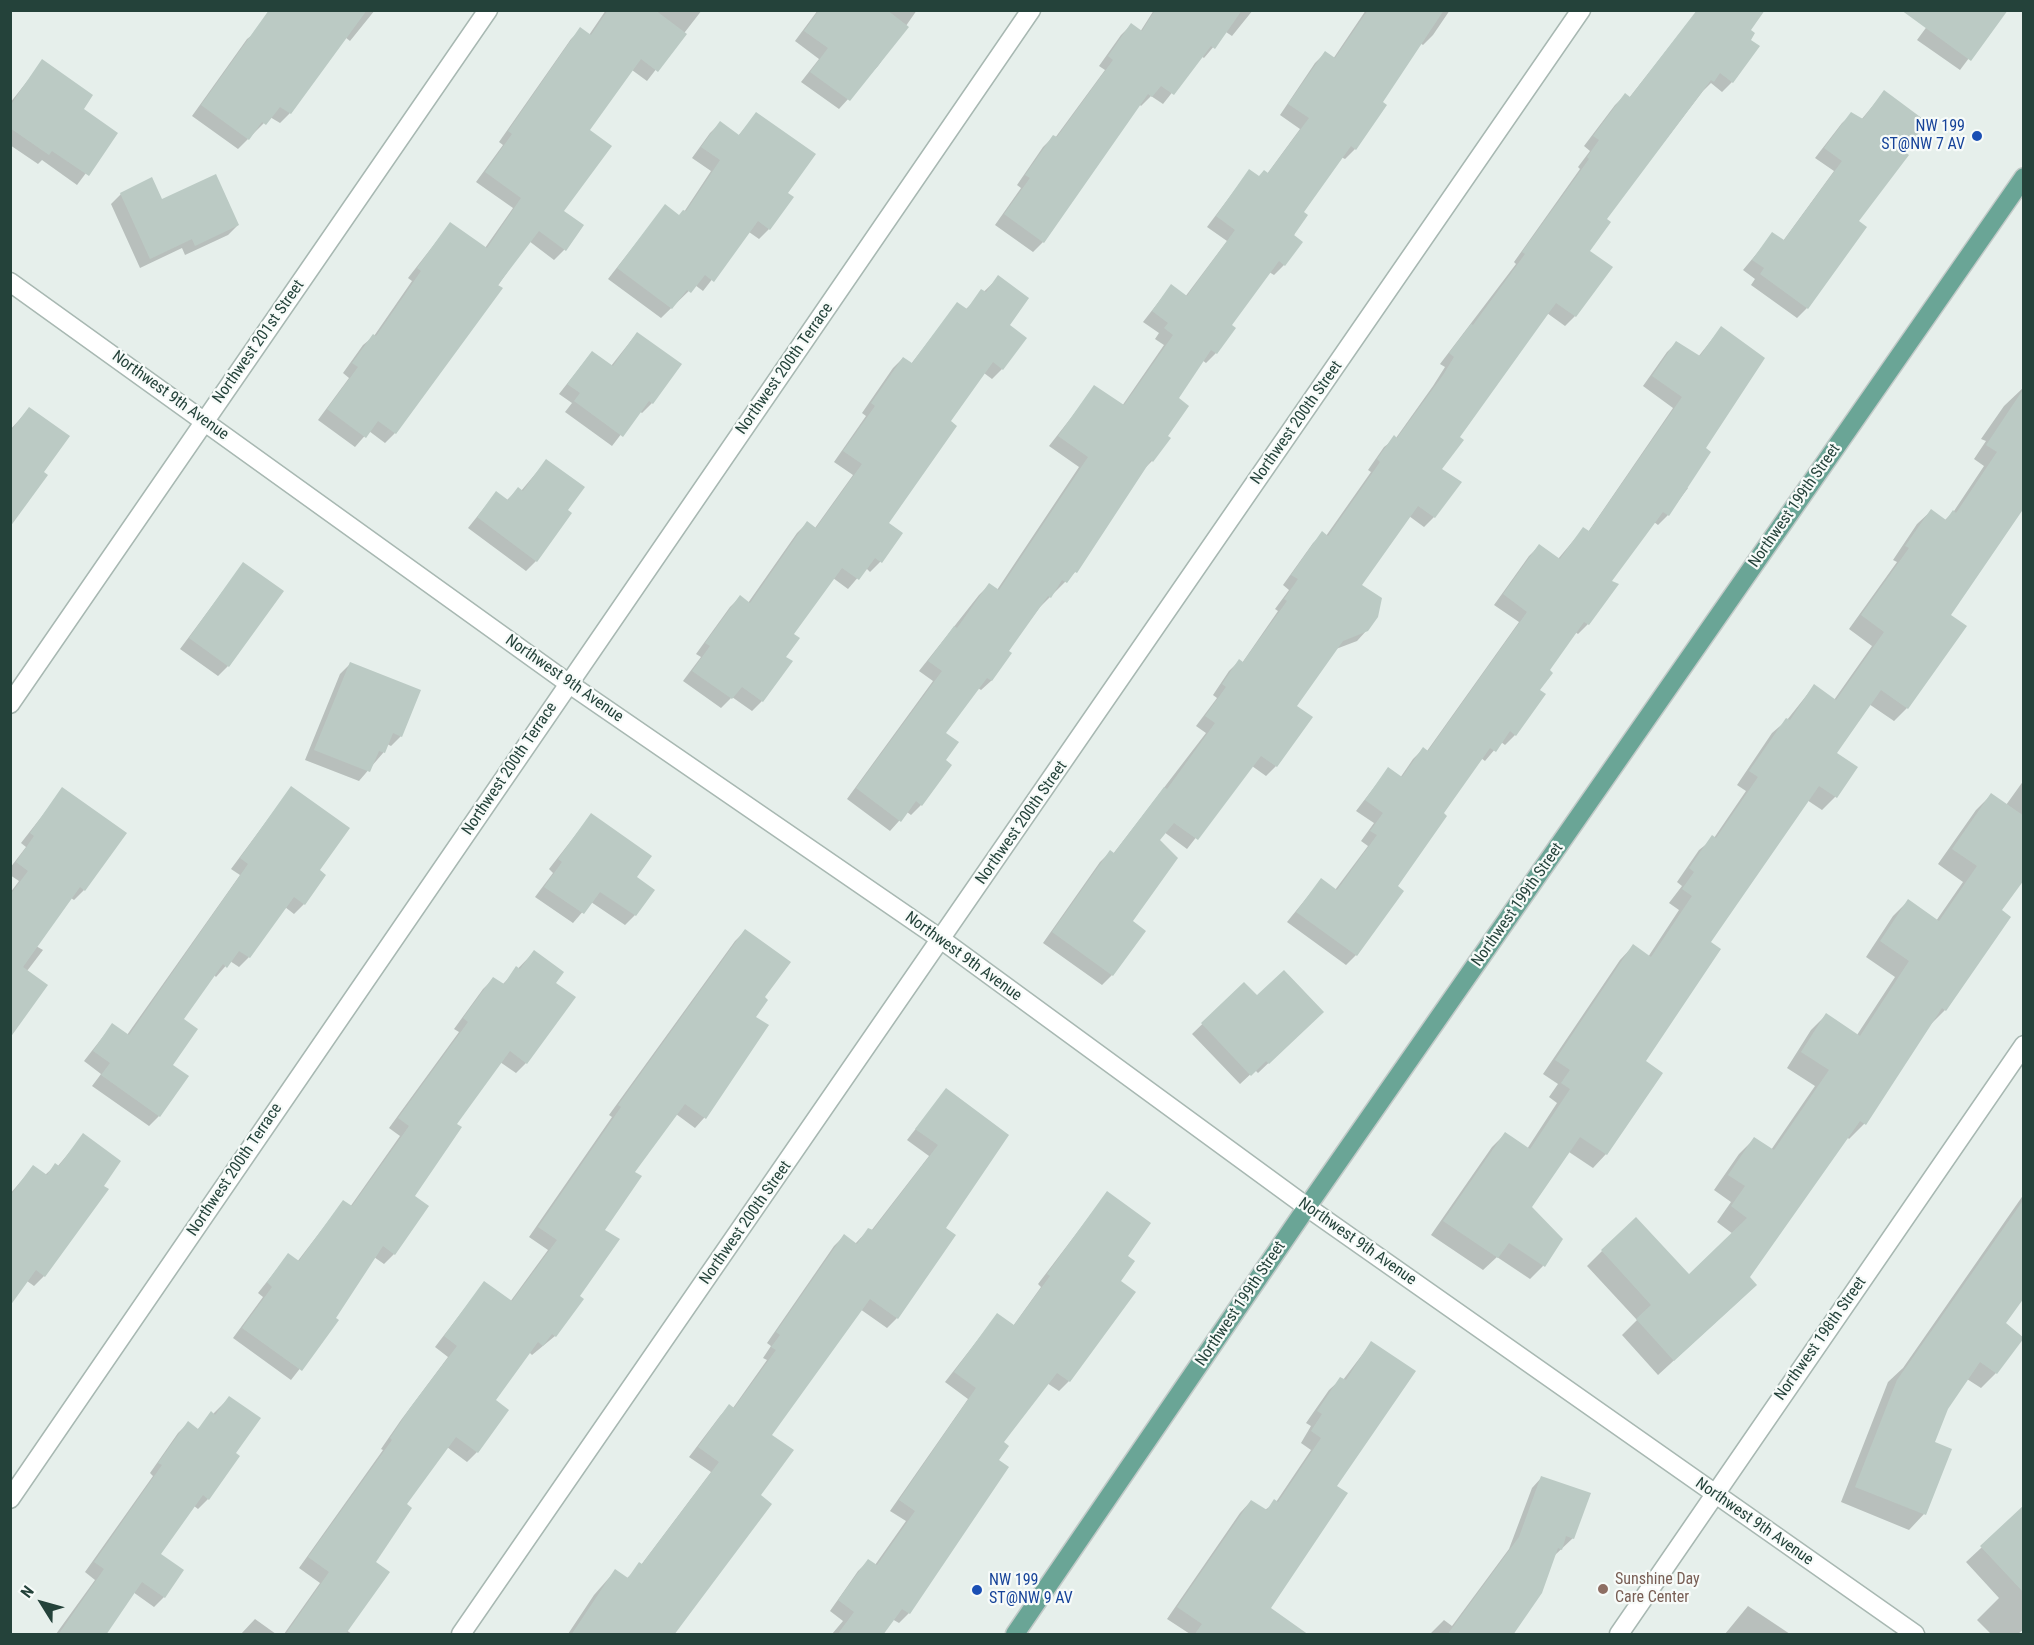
<!DOCTYPE html>
<html>
<head>
<meta charset="utf-8">
<style>
	body { margin:0 }
	#map { position:relative; width:2034px; height:1645px; overflow:hidden; background:#e6efeb; font-family:"Roboto Condensed",sans-serif }
	canvas { display:block }
	.frame { position:absolute; inset:0; border:12px solid #24423a; pointer-events:none }
	.north { position:absolute; left:12px; top:1573px; width:60px; height:60px; -webkit-text-stroke:4px #f7fbf9; paint-order:stroke; rotate:307deg; font-size:16px; font-weight:700; line-height:24px; text-align:center; color:#24423a }
	.north::after { content:''; display:block; margin:auto; width:21px; height:27px; background:#24423a; clip-path:polygon(50% 0,100% 100%,50% 72%,0 100%) }
</style>
</head>
<body>
<div id="map">
<canvas width="2034" height="1645"></canvas>
<div class="frame"></div>
<div class="north">N</div>
</div>
<script>
const g = document.querySelector('canvas').getContext('2d');
g.lineJoin = 'round';
function fill(path, color) {
  g.fillStyle = color;
  g.fill(path, 'evenodd');
}
function toPath(rows) {
  const path = new Path2D();
  for (const r of rows) {
    path.moveTo(r[0], r[1]);
    for (let i = 2; i < r.length; i += 2) path.lineTo(r[i], r[i + 1]);
  }
  return path;
}
function strokePath(path, color, width, dash) {
  g.strokeStyle = color;
  g.lineWidth = width;
  g.lineCap = dash ? 'butt' : 'round';
  g.setLineDash(dash || []);
  g.stroke(path);
}
function write(font, color, halo, rows, align = 'center') {
  g.font = font + ' "Roboto Condensed",sans-serif';
  g.lineWidth = 4.5;
  g.setLineDash([]);
  g.textBaseline = 'middle';
  g.strokeStyle = halo;
  g.fillStyle = color;
  for (const [text, x, y, turn = 0] of rows) {
    g.save();
    g.translate(x, y);
    g.rotate((+turn || 0) * Math.PI / 180);
    g.textAlign = isNaN(turn) ? turn : align;
    if (halo) g.strokeText(text, 0, 0);
    g.fillText(text, 0, 0);
    g.restore();
  }
}
fill(toPath([
	[285,10,375,10,350,41,345,37,290,113,280,123,270,117,238,149,192,116,247,39],
	[606,10,702,10,647,81,632,70,588,130,562,212,582,226,564,250,554,260,529,241,395,433,385,443,369,431,355,447,318,420,349,378,343,373,363,345,374,336,412,281,408,278,450,224,485,248,513,208,476,182,503,145,499,142,571,39,581,29,589,35],
	[818,10,917,10,878,66,839,109,801,82,819,59,795,41],
	[1154,10,1253,10,1232,36,1226,32,1204,58,1201,56,1163,104,1151,96,1141,106,1139,104,1043,242,1033,252,995,225,1021,188,1017,185,1043,147,1053,137,1055,138,1105,70,1099,66,1121,35,1131,25,1140,32],
	[1366,10,1450,10,1433,35,1423,45,1420,43,1380,103,1355,149,1345,159,1341,157,1302,212,1284,265,1274,275,1269,272,1230,326,1216,353,1206,363,1202,360,1177,399,1166,436,1152,461,1143,470,1075,572,1040,607,1007,651,1010,654,991,681,981,690,978,688,944,733,944,760,921,805,911,815,907,812,890,831,847,799,933,681,919,671,979,595,989,585,997,590,1079,467,1049,446,1095,387,1122,406,1164,345,1155,339,1159,333,1143,322,1171,286,1185,297,1227,241,1207,227,1249,171,1259,178,1267,174,1300,129,1280,115,1315,63,1325,53,1333,59],
	[1698,10,1749,30,1732,82,1722,92,1711,83,1703,91,1605,219,1588,251,1611,267,1575,316,1565,326,1547,313,1458,437,1440,469,1434,517,1424,527,1409,516,1360,585,1367,630,1357,641,1336,649,1295,707,1276,766,1266,776,1252,766,1187,849,1164,832,1158,840,1112,975,1102,985,1043,943,1100,862,1110,852,1113,854,1206,733,1196,726,1217,698,1213,695,1229,671,1239,661,1242,663,1278,611,1275,609,1289,590,1283,585,1313,543,1323,533,1326,536,1371,472,1368,470,1384,447,1396,438,1433,386,1445,367,1440,364,1516,264,1514,262,1580,169,1578,167,1590,151,1584,146,1615,105,1625,95,1629,98],
	[1939,10,2005,10,1960,70,1917,40],
	[43,61,82,109,116,133,77,185,42,160,38,164,10,145,10,103],
	[1884,92,1857,222,1807,308,1797,318,1751,285,1755,279,1743,270,1773,234,1783,241,1834,171,1815,158,1842,123,1852,114,1861,120],
	[757,113,786,193,769,229,759,239,749,232,703,291,695,285,661,318,608,279,665,206,679,216,684,212,711,171,692,158,710,133,720,123,738,136],
	[121,194,161,201,238,225,228,235,185,255,182,248,140,268,111,204],
	[999,277,1008,325,1002,369,992,379,984,373,949,421,887,524,901,534,880,562,870,572,866,568,848,589,833,578,792,634,784,657,762,701,752,711,732,697,721,708,683,681,701,657,696,654,730,607,740,597,748,603,797,533,807,523,815,528,853,475,834,462,866,416,862,413,893,368,903,358,911,364,957,304,965,310],
	[1721,328,1703,449,1685,486,1688,488,1668,515,1658,525,1654,522,1610,581,1588,624,1578,634,1575,632,1548,671,1515,735,1505,745,1501,742,1485,761,1481,758,1441,814,1356,955,1346,965,1287,922,1321,880,1335,890,1368,846,1361,841,1374,823,1356,811,1388,769,1400,778,1413,759,1423,749,1427,751,1519,622,1494,605,1529,556,1539,546,1558,559,1583,529,1588,532,1673,408,1643,386,1667,352,1677,342,1698,357],
	[637,333,652,403,642,413,639,411,612,446,565,412,572,403,559,394,592,352,611,366],
	[2024,387,2024,506,1949,615,1907,708,1894,721,1869,704,1835,754,1835,797,1822,810,1807,800,1709,942,1644,1062,1661,1073,1606,1154,1593,1168,1569,1152,1530,1208,1543,1266,1530,1279,1497,1257,1483,1270,1431,1235,1492,1147,1505,1134,1527,1149,1557,1103,1549,1097,1558,1084,1543,1074,1620,960,1633,946,1648,957,1679,910,1669,903,1682,886,1677,882,1699,850,1714,838,1746,791,1737,785,1772,733,1787,720,1814,686,1834,700,1872,646,1849,629,1897,562,1893,560,1917,524,1931,511,1945,520,1954,511,1984,466,1974,459,1986,441,1981,439,2004,406],
	[29,409,42,473,10,524,10,430],
	[546,461,566,510,536,561,526,571,468,528,496,493,507,500,518,489,521,491],
	[243,564,228,666,218,676,180,649],
	[350,664,401,736,391,746,387,744,383,753,359,781,305,760,340,674],
	[2024,780,2024,877,2000,911,1945,1010,1930,1025,1864,1124,1849,1139,1847,1137,1748,1277,1740,1300,1658,1375,1622,1335,1637,1320,1587,1266,1602,1251,1689,1276,1733,1234,1717,1222,1731,1202,1714,1190,1739,1154,1754,1139,1771,1150,1815,1086,1787,1068,1811,1030,1826,1015,1857,1035,1895,977,1866,957,1893,916,1908,901,1936,921,1963,882,1938,864,1976,810,1991,795,2006,805],
	[291,788,318,870,304,904,294,914,285,907,249,957,239,967,230,961,216,977,214,975,182,1020,159,1116,149,1126,92,1086,101,1074,84,1061,112,1025,127,1035,240,875,231,869],
	[63,789,84,890,74,900,71,898,36,946,43,950,27,971,10,1016,10,893,19,881,10,875,10,868,26,847,21,843],
	[591,815,635,878,635,915,625,925,591,902,573,923,535,897,553,873,549,869],
	[745,931,763,998,704,1118,695,1128,676,1114,633,1172,603,1230,578,1297,582,1299,555,1336,532,1355,529,1352,494,1400,477,1452,467,1462,447,1447,405,1505,374,1563,346,1630,352,1634,284,1634,320,1583,299,1568,383,1450,381,1449,401,1420,448,1357,435,1347,484,1283,510,1302,548,1250,529,1237,612,1117,609,1115,735,941],
	[534,952,554,983,526,1063,516,1073,500,1062,455,1124,413,1196,394,1254,384,1264,374,1257,334,1318,337,1321,291,1380,233,1338,263,1297,258,1293,288,1255,297,1262,343,1202,350,1207,400,1136,389,1128,459,1032,454,1029,483,989,493,979,502,985],
	[1244,984,1257,998,1322,1012,1258,1073,1255,1070,1240,1084,1192,1034],
	[946,1090,944,1228,897,1318,887,1328,860,1309,770,1435,759,1496,672,1634,568,1634,594,1595,615,1571,626,1579,641,1565,711,1472,689,1457,720,1416,729,1406,733,1408,767,1360,763,1358,771,1346,767,1343,834,1246,844,1236,855,1244,868,1230,871,1231,929,1156,907,1140],
	[84,1135,44,1276,34,1286,27,1281,10,1303,10,1194,33,1167,45,1175,56,1165,57,1167],
	[1107,1193,1126,1256,1119,1281,1134,1292,1069,1381,1059,1391,1047,1383,1002,1443,997,1461,1006,1467,909,1613,899,1623,892,1619,881,1634,832,1634,843,1621,830,1611,858,1571,868,1561,875,1565,906,1521,890,1511,968,1399,945,1382,997,1315,1013,1326,1041,1287,1038,1284],
	[2024,1194,2024,1295,2003,1324,1996,1373,1981,1388,1967,1379,1947,1400,1933,1443,1950,1450,1924,1514,1909,1530,1841,1502,1888,1382,1903,1368],
	[1371,1343,1269,1609,1271,1634,1190,1634,1167,1619,1240,1513,1251,1501,1265,1510,1276,1502,1311,1450,1301,1443,1311,1426,1306,1423,1329,1390,1341,1379,1343,1380],
	[229,1398,233,1453,208,1499,198,1509,194,1506,159,1555,164,1597,154,1607,133,1592,104,1634,56,1634,95,1580,85,1572,153,1476,150,1473,178,1433,188,1423,197,1430],
	[1542,1477,1573,1538,1554,1556,1511,1634,1430,1634,1444,1620,1452,1626,1509,1549,1532,1488],
	[2024,1508,2024,1629,2018,1634,1991,1634,1977,1620,1999,1598,1966,1562],
	[1748,1606,1790,1634,1725,1634],
	[255,1619,276,1634,241,1634]
]), '#0003');
fill(toPath([
	[269,10,367,10,291,114,280,107,266,125,262,122,249,140,201,105],
	[608,10,655,10,687,34,658,72,641,59,590,130,612,146,564,211,584,225,566,251,539,231,498,285,503,288,396,434,378,421,366,438,327,409,358,367,352,363,373,334,376,336,421,271,417,268,450,222,487,248,521,198,485,172,512,134,508,131,580,27,591,35],
	[819,10,887,10,909,27,850,101,810,72,828,48,804,31],
	[1155,10,1242,10,1215,49,1211,46,1174,95,1161,86,1152,97,1148,94,1044,243,1004,214,1030,178,1025,175,1053,135,1057,137,1113,60,1108,56,1131,23,1142,31],
	[1368,10,1444,10,1383,102,1387,105,1356,150,1351,146,1304,212,1308,215,1294,235,1303,242,1285,266,1279,261,1232,325,1236,328,1217,354,1211,350,1179,398,1189,406,1168,436,1171,438,1153,462,1151,460,1077,573,1075,572,1067,583,1062,580,1051,598,1048,596,1009,651,1012,653,992,681,987,678,946,733,959,742,946,760,952,765,922,806,916,801,901,822,856,788,942,671,928,661,954,626,957,628,989,583,999,590,1088,457,1058,436,1094,385,1124,405,1173,335,1164,328,1168,323,1152,311,1171,284,1187,296,1235,230,1216,216,1249,169,1259,176,1264,170,1268,173,1309,118,1288,104,1325,51,1335,58],
	[1697,10,1765,10,1751,30,1755,33,1751,40,1760,46,1733,83,1720,73,1714,82,1711,80,1607,219,1611,222,1590,251,1613,267,1576,317,1556,303,1460,437,1464,440,1442,469,1462,482,1435,518,1418,506,1362,585,1382,598,1378,617,1368,631,1343,641,1297,706,1313,717,1277,767,1261,756,1198,840,1174,823,1160,840,1178,858,1133,921,1146,931,1113,976,1052,932,1110,850,1114,853,1164,787,1167,789,1215,723,1205,716,1226,687,1222,684,1239,659,1243,662,1287,601,1284,599,1298,579,1291,575,1322,531,1328,536,1380,462,1377,459,1394,435,1397,438,1443,375,1454,357,1449,353,1471,324,1473,325,1525,254,1522,252,1589,159,1587,157,1599,140,1593,136,1625,93,1630,97],
	[1901,10,2008,10,1971,61],
	[42,59,93,95,84,109,118,133,89,176,52,151,49,155,10,128,10,106],
	[1884,90,1927,122,1905,152,1909,155,1859,221,1867,227,1808,309,1760,274,1764,268,1752,260,1772,232,1784,240,1842,161,1824,148,1851,112,1863,119],
	[756,112,816,154,788,193,794,197,770,230,758,221,714,282,705,275,691,293,687,290,672,309,617,268,665,204,679,215,683,210,686,211,720,160,701,147,720,121,739,135],
	[216,174,239,225,195,246,192,239,150,259,120,193,152,177,162,199],
	[998,275,1029,298,1010,325,1027,338,1003,370,993,362,951,421,957,426,889,523,903,533,882,563,875,558,859,580,842,568,794,634,800,638,786,657,793,661,763,702,742,687,732,699,692,671,710,646,705,643,740,595,750,603,807,521,816,528,862,464,843,451,875,406,871,403,903,357,912,363,957,302,967,309,981,289,986,292],
	[1721,326,1765,358,1706,448,1711,452,1669,516,1663,512,1612,581,1619,584,1589,625,1584,622,1550,670,1553,673,1540,690,1546,694,1516,736,1510,731,1496,752,1490,748,1444,813,1447,816,1398,886,1404,891,1357,956,1296,912,1321,878,1337,890,1377,835,1370,831,1383,813,1365,800,1388,767,1402,777,1423,747,1428,751,1527,612,1503,594,1539,544,1560,559,1583,527,1589,531,1682,397,1652,376,1676,341,1700,356],
	[637,332,682,364,653,404,649,401,623,437,574,401,580,393,567,384,592,351,613,366],
	[2024,388,2024,508,1951,615,1967,626,1908,709,1881,690,1837,753,1858,767,1837,798,1819,786,1711,942,1721,949,1646,1061,1663,1073,1607,1155,1580,1137,1532,1207,1563,1239,1545,1267,1509,1243,1498,1258,1443,1221,1505,1132,1530,1149,1570,1089,1561,1083,1570,1070,1555,1060,1633,944,1651,957,1692,896,1682,889,1694,872,1689,868,1712,835,1716,838,1758,777,1749,771,1786,718,1790,720,1814,684,1836,700,1884,632,1861,615,1909,548,1905,546,1931,509,1946,520,1953,510,1956,513,1997,452,1986,445],
	[29,407,70,436,44,472,48,475,10,527,10,432],
	[546,459,585,487,568,510,572,513,537,562,477,517,496,491,508,500,518,487,523,491],
	[243,562,284,591,229,667,189,638],
	[350,662,421,690,402,737,393,733,385,753,379,751,370,772,314,750],
	[291,786,350,828,320,870,326,875,305,905,294,897,250,958,239,951,227,968,223,964,184,1019,198,1029,173,1065,189,1076,160,1117,101,1075,110,1063,93,1051,112,1023,129,1035,248,864,240,858],
	[62,787,127,833,85,891,80,887,23,967,48,985,10,1038,10,895,28,871,16,862,34,836,30,833],
	[1991,793,2024,816,2024,880,2002,910,2011,917,1946,1011,1942,1008,1866,1125,1860,1121,1750,1277,1757,1285,1674,1361,1636,1319,1651,1305,1601,1250,1636,1217,1689,1274,1747,1218,1731,1206,1745,1186,1728,1175,1754,1137,1774,1150,1829,1070,1801,1052,1826,1013,1860,1036,1909,961,1880,941,1908,899,1939,921,1977,866,1952,849],
	[591,813,652,856,637,877,655,890,636,916,600,892,584,914,544,887,562,862,558,859],
	[745,929,791,962,765,997,768,1000,756,1017,769,1025,706,1119,685,1104,635,1172,642,1176,605,1230,620,1239,580,1296,584,1299,556,1337,552,1334,543,1346,538,1342,496,1400,509,1410,478,1453,456,1437,407,1504,412,1508,376,1562,390,1572,345,1635,285,1635,329,1572,308,1557,392,1440,390,1438,410,1408,457,1346,444,1336,484,1281,512,1301,557,1240,538,1227,621,1107,618,1105],
	[534,950,564,972,556,983,576,997,527,1064,510,1051,457,1124,462,1127,415,1196,429,1206,395,1255,383,1246,336,1318,339,1320,302,1371,242,1328,272,1287,267,1282,288,1253,299,1261,343,1200,352,1206,409,1126,398,1118,468,1022,463,1018,493,977,504,984,516,966,520,969],
	[1284,970,1324,1012,1269,1064,1266,1061,1251,1076,1201,1023,1244,982,1257,995],
	[946,1088,1009,1135,946,1228,956,1235,898,1319,870,1299,772,1435,794,1450,761,1495,772,1504,674,1635,571,1635,615,1569,628,1578,639,1562,642,1564,719,1462,698,1447,729,1404,734,1408,776,1350,771,1347,780,1335,776,1332,844,1234,857,1244,868,1228,873,1230,938,1145,915,1129],
	[83,1133,121,1161,104,1186,109,1189,45,1277,36,1270,10,1306,10,1196,33,1165,47,1175,55,1163,59,1166],
	[1107,1191,1151,1223,1128,1256,1135,1261,1121,1281,1136,1292,1070,1382,1057,1373,1004,1442,1009,1446,999,1460,1009,1467,910,1614,902,1609,883,1635,837,1635,854,1612,838,1600,868,1559,877,1565,915,1511,899,1500,976,1388,954,1372,997,1313,1014,1325,1050,1276,1047,1274],
	[2024,1199,2024,1298,2006,1323,2024,1338,1997,1374,1980,1362,1948,1409,1935,1442,1952,1449,1926,1515,1855,1487,1897,1380],
	[1371,1341,1416,1371,1337,1486,1348,1493,1271,1608,1309,1635,1194,1635,1202,1624,1177,1607,1251,1500,1267,1510,1274,1499,1278,1502,1321,1438,1311,1431,1322,1414,1317,1411,1340,1377,1346,1380],
	[229,1396,261,1418,236,1453,240,1456,209,1500,203,1495,161,1554,184,1570,165,1598,142,1582,106,1635,58,1635,104,1569,94,1562,162,1465,158,1463,188,1421,198,1429,211,1411,215,1415],
	[1541,1476,1591,1493,1574,1539,1566,1536,1562,1550,1558,1548,1542,1593,1513,1635,1447,1635,1519,1537],
	[2024,1505,2024,1593,1980,1546]
]), '#bbcac4');
const street = toPath([
	[10,282,568,683,942,940,1307,1207,1915,1634],
	[10,704,488,10],
	[10,1499,1031,10],
	[461,1634,1581,10],
	[1619,1634,2024,1045]
]);
const primary = toPath([
	[1015,1634,1307,1207,2024,177]
]);
strokePath(street, '#a8b8b2', 21);
strokePath(primary, '#c2cac8', 21);
strokePath(street, '#fff', 18);
strokePath(primary, '#6aa596', 18);
for (const [x, y, r, color] of [
	[1977,136,6,"#1a4fb4"],
	[1603,1589,6,"#8d6e63"],
	[977,1590,6,"#1a4fb4"]
]) {
  const dot = new Path2D();
  dot.arc(x, y, r, 0, 2 * Math.PI);
  g.fillStyle = color;
  g.fill(dot);
  strokePath(dot, '#f7fbf9', 2);
}
write('16px', '#164399', '#f7fbf9', [
	["NW 199",1965,127],
	["ST@NW 7 AV",1965,145],
	["NW 199",989,1581,"left"],
	["ST@NW 9 AV",989,1599,"left"]
], 'right');
write('16px', '#24423a', '#f7fbf9', [
	["Northwest 201st Street",259,342,-55],
	["Northwest 200th Terrace",785,369,-55],
	["Northwest 9th Avenue",170,396,36],
	["Northwest 200th Street",1297,423,-55],
	["Northwest 199th Street",1795,506,-55],
	["Northwest 9th Avenue",564,679,35],
	["Northwest 200th Terrace",510,769,-56],
	["Northwest 200th Street",1022,823,-55],
	["Northwest 199th Street",1518,905,-55],
	["Northwest 9th Avenue",963,957,36],
	["Northwest 200th Terrace",235,1170,-56],
	["Northwest 200th Street",746,1223,-55],
	["Northwest 9th Avenue",1357,1242,35],
	["Northwest 199th Street",1241,1304,-56],
	["Northwest 198th Street",1821,1339,-55],
	["Northwest 9th Avenue",1754,1522,35]
]);
write('16px', '#785e54', '#f7fbf9', [
	["Sunshine Day",1615,1580],
	["Care Center",1615,1598]
], 'left');
</script>
</body>
</html>
